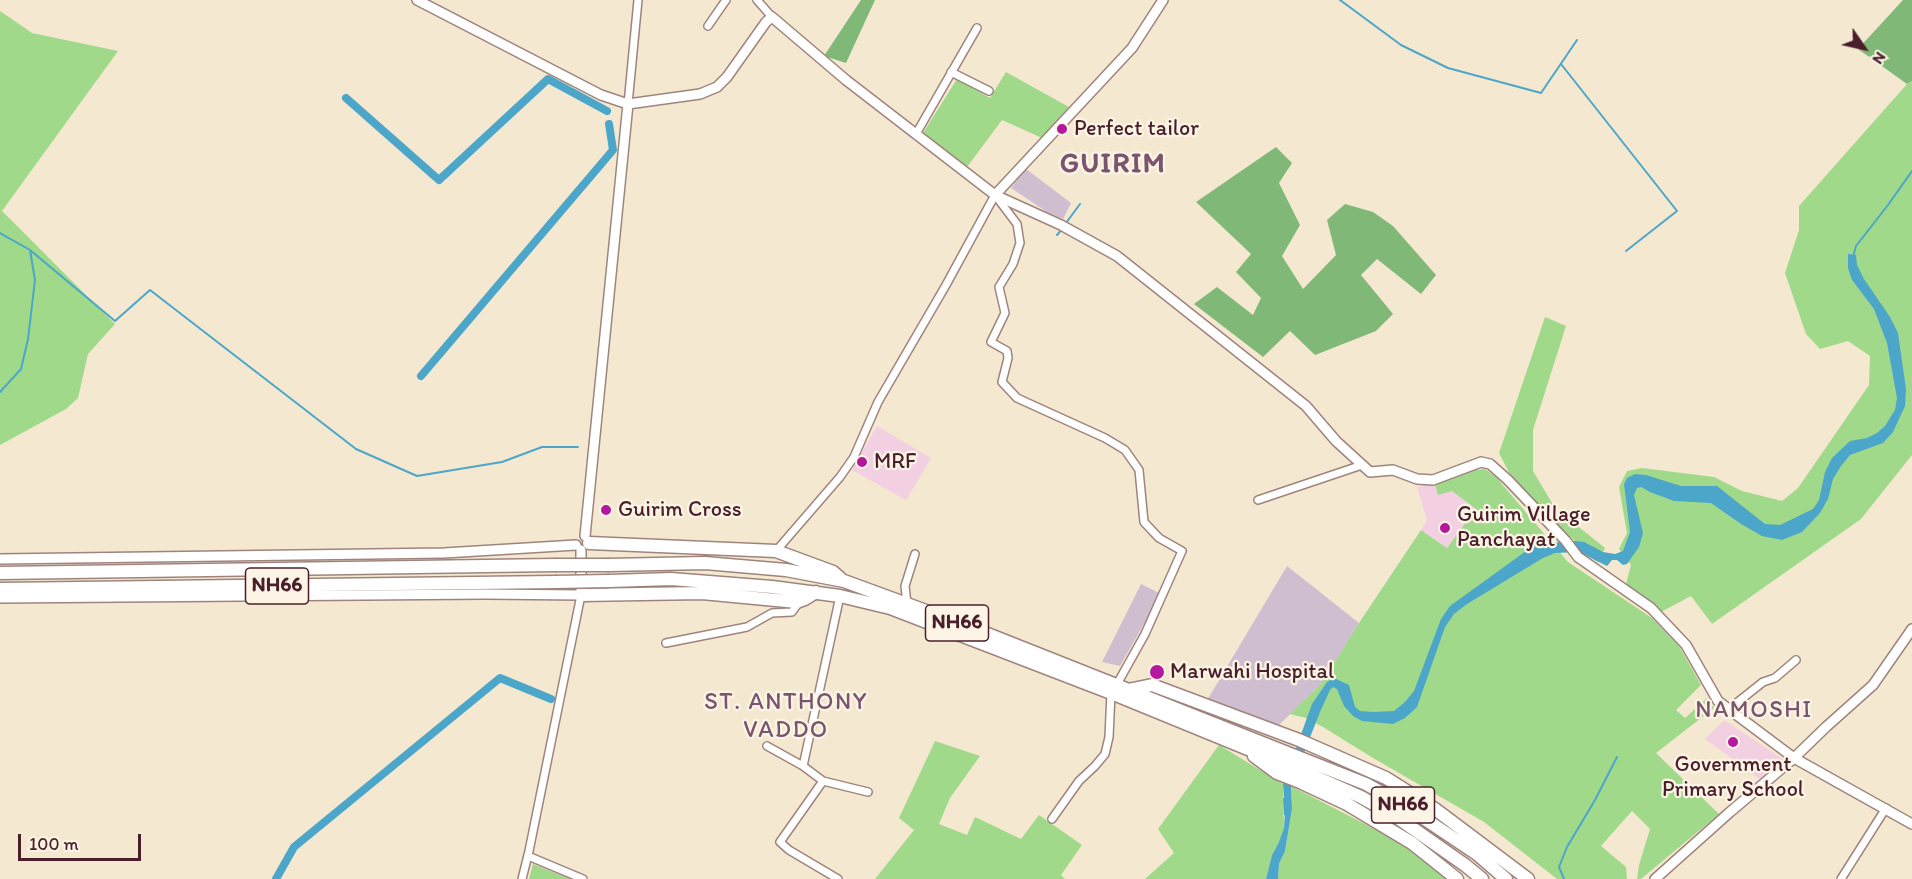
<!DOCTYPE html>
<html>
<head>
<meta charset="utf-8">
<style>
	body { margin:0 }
	#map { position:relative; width:1912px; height:879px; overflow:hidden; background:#f4e9d0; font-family:Itim,sans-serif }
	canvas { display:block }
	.north { position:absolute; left:1834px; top:18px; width:60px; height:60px; -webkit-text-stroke:4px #fcf5e5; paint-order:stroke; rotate:124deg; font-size:16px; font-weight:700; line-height:24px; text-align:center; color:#4a1f2b }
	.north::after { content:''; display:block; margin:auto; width:21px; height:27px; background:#4a1f2b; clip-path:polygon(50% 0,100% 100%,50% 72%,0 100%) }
	.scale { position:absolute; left:18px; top:834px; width:123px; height:27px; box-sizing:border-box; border:3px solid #4a1f2b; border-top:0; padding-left:8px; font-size:18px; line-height:21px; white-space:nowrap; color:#4a1f2b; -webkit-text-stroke:4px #fcf5e5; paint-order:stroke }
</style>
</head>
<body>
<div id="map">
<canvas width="1912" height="879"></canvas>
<div class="north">N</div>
<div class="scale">100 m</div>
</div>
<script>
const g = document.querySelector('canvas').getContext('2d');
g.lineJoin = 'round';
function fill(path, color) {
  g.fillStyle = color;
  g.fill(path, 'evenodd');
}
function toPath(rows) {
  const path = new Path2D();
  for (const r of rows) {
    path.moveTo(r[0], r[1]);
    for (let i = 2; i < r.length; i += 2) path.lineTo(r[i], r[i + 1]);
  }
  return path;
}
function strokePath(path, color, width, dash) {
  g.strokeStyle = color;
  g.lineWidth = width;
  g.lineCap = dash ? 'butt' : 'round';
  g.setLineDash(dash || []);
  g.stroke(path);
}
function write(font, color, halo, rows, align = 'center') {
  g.font = font + ' Itim,sans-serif';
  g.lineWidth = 4.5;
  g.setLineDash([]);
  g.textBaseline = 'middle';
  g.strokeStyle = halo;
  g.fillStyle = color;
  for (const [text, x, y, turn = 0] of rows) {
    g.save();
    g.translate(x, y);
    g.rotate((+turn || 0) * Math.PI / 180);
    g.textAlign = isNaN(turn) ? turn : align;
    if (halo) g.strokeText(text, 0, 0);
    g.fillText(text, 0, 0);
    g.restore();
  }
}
fill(toPath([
	[877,426,931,458,906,500,852,470],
	[1435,483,1452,491,1477,509,1447,548,1421,530,1427,520,1417,487],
	[1724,720,1762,745,1784,760,1761,780,1705,739]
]), '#f2d0e2');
fill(toPath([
	[1026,169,1071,203,1063,219,1047,212,1011,188],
	[1287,566,1359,623,1321,684,1275,729,1206,702],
	[1141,584,1161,594,1120,666,1102,662]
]), '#cfbed0');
fill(toPath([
	[0,11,32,33,118,51,2,211,115,324,88,354,78,398,66,409,0,445],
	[1006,72,1069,107,1042,138,1002,120,967,167,923,133,957,79,990,98],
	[1912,81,1912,455,1861,519,1712,624,1691,596,1659,613,1626,584,1631,565,1619,549,1627,533,1619,487,1627,471,1642,468,1714,477,1742,491,1782,501,1798,488,1869,385,1870,356,1848,341,1820,349,1806,334,1785,273,1799,230,1799,206,1907,84],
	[1545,317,1566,326,1533,430,1533,471,1555,508,1605,548,1598,563,1515,484,1499,453],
	[1485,469,1496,477,1568,562,1652,618,1679,646,1701,685,1676,710,1685,718,1707,698,1714,708,1656,753,1719,814,1641,879,1637,879,1639,865,1650,829,1632,811,1601,846,1626,867,1627,879,1557,879,1484,822,1373,758,1323,727,1306,718,1290,714,1321,684,1359,623,1421,530,1447,548,1476,509,1452,491,1438,495,1435,483,1465,471],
	[935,741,980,756,950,798,939,824,967,835,975,817,1021,839,1039,815,1082,845,1061,875,1065,879,875,879,914,830,899,818],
	[1219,745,1283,784,1284,828,1278,844,1272,855,1266,879,1145,879,1174,853,1158,829],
	[1291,786,1402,843,1447,879,1278,879,1279,864,1285,851,1292,809],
	[533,864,570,879,529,879]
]), '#a1d98b');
fill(toPath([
	[861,0,875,0,846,63,824,56],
	[1903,0,1912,0,1912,81,1907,84,1858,49],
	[1276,147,1292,163,1279,183,1300,225,1282,256,1303,289,1336,255,1327,220,1345,204,1373,212,1393,226,1436,275,1421,294,1377,259,1361,275,1393,314,1376,331,1315,355,1290,331,1263,357,1194,304,1217,287,1253,315,1261,298,1236,272,1251,254,1196,202]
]), '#80b977');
fill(toPath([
	[1848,254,1856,255,1857,265,1864,279,1890,317,1898,333,1906,389,1905,406,1893,432,1883,443,1850,455,1841,466,1833,479,1828,499,1820,513,1802,532,1782,540,1762,536,1741,524,1711,503,1674,501,1650,492,1641,487,1637,488,1634,495,1643,533,1639,547,1627,564,1623,565,1617,560,1612,560,1607,566,1579,552,1555,553,1543,558,1467,604,1454,614,1445,627,1417,707,1405,718,1393,724,1362,721,1353,716,1344,706,1337,689,1333,687,1330,690,1320,712,1291,786,1292,809,1285,851,1279,864,1278,879,1266,879,1272,855,1278,844,1284,828,1285,811,1283,784,1312,704,1327,682,1334,678,1349,685,1355,707,1360,711,1373,712,1394,711,1405,702,1414,691,1441,619,1450,606,1533,546,1547,543,1575,541,1584,542,1603,552,1615,554,1623,551,1630,532,1624,484,1627,478,1635,474,1646,475,1681,486,1717,486,1765,524,1780,525,1813,509,1819,500,1825,472,1832,458,1850,441,1867,438,1877,433,1885,426,1895,410,1897,398,1887,343,1874,309,1852,280,1848,268]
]), '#4ba6c9');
strokePath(toPath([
	[1340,0,1401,45,1448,68,1541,93,1577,40],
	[1561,64,1677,211,1626,251],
	[1066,223,1080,204],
	[0,233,30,250,35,280,28,339,21,369,0,392],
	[1057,235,1063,228],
	[30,250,115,321,150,290,356,449,417,476,502,462,542,447,578,447],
	[1853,257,1856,246,1888,205,1912,171],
	[1284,799,1285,814],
	[1564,879,1559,867,1567,847,1595,800,1617,757]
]), '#4ba6c9', 2);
strokePath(toPath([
	[346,98,439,180,548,79,607,111],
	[421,376,613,150,609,124],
	[276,879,294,847,500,678,551,699]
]), '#4ba6c9', 8);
const street = toPath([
	[757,0,772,17],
	[708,26,726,0],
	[951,72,989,91],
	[628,104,638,0],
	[916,134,977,28],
	[1258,500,1362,465],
	[776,551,840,477,854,457,878,402,946,285,995,195,1017,224,1020,243,1013,264,999,287,1005,313,991,342,1007,351,1008,358,1002,382,1017,398,1105,438,1125,450,1139,470,1144,522,1159,538,1182,551,1145,634,1116,686],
	[907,604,905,586,915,554],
	[666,643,747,627,772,613,792,612,799,602],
	[1729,709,1763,682,1775,678,1796,660],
	[767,746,803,766,840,596],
	[803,766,823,781,868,792],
	[823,781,780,842,789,850,838,879],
	[1052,819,1079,781,1095,766,1105,754,1109,737,1111,693],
	[528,856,583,879],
	[522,879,529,851,581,595],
	[1841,879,1886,808]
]);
const secondary = toPath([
	[417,0,601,95,628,104,700,94,717,87,727,77,766,22,772,17,846,80,995,195,1061,225,1117,256,1306,406,1336,441,1370,472,1393,470,1417,479,1433,480,1481,462,1490,464,1508,480,1566,541,1578,557,1651,608,1686,645,1718,701,1794,758,1912,824],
	[995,195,1132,48,1163,0],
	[585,536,628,104],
	[0,559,444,553,576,545],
	[0,598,485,594,581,595,581,550],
	[1655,879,1730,812,1794,758,1826,727,1873,685,1912,629]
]);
const highway = toPath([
	[589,543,776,551,833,572,840,578],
	[609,565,705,563,786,570,844,581,975,629,1366,784,1407,807,1477,854,1506,879],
	[0,573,555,565],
	[609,581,671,579,772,587,840,596,890,608,1111,693,1309,774,1361,797,1398,818,1465,865,1482,879],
	[0,589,555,582],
	[581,595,702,593,797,602,805,599,816,592],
	[1128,690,1152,685,1299,740,1386,778,1435,809,1528,879],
	[1254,756,1277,773,1300,782,1347,804,1412,843,1457,879]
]);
strokePath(street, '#9f847e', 10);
strokePath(secondary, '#9f847e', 12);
strokePath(highway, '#9f847e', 15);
strokePath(street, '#fff', 7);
strokePath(secondary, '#fff', 9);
strokePath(highway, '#fff', 12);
const highwayBridge = toPath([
	[555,565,609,565],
	[555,582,609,581]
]);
strokePath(highwayBridge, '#9f847e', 15, []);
strokePath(highwayBridge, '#fff', 12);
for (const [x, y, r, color] of [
	[1062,129,6,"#b5179e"],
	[862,462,6,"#b5179e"],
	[606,510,6,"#b5179e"],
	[1445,528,6,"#b5179e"],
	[1157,672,8,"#b5179e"],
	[1733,742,6,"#b5179e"]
]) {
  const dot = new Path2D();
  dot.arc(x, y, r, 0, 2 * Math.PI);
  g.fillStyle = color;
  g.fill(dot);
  strokePath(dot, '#fcf5e5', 2);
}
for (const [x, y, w] of [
	[277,586,63],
	[957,623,63],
	[1403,805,63]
]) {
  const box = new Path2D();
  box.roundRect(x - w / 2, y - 18, w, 36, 4.5);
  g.fillStyle = '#fcf5e5';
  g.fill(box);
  strokePath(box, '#4a1f2b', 1.5);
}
write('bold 21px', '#4a1f2b', null, [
	["NH66",277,586],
	["NH66",957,623],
	["NH66",1403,805]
]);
write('22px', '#4a1f2b', '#fcf5e5', [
	["Perfect tailor",1074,129],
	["MRF",874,462],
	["Guirim Cross",618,510],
	["Guirim Village",1457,515],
	["Panchayat",1457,540],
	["Marwahi Hospital",1170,672],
	["Government",1733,765,"center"],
	["Primary School",1733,790,"center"]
], 'left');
g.letterSpacing = '1.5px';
write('24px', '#7b546e', '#fcf5e5', [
	["ST. ANTHONY",786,703],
	["VADDO",786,731],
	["NAMOSHI",1754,711]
]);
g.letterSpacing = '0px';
g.letterSpacing = '1.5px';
write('bold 28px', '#7b546e', '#fcf5e5', [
	["GUIRIM",1113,165]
]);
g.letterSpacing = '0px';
</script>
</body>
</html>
